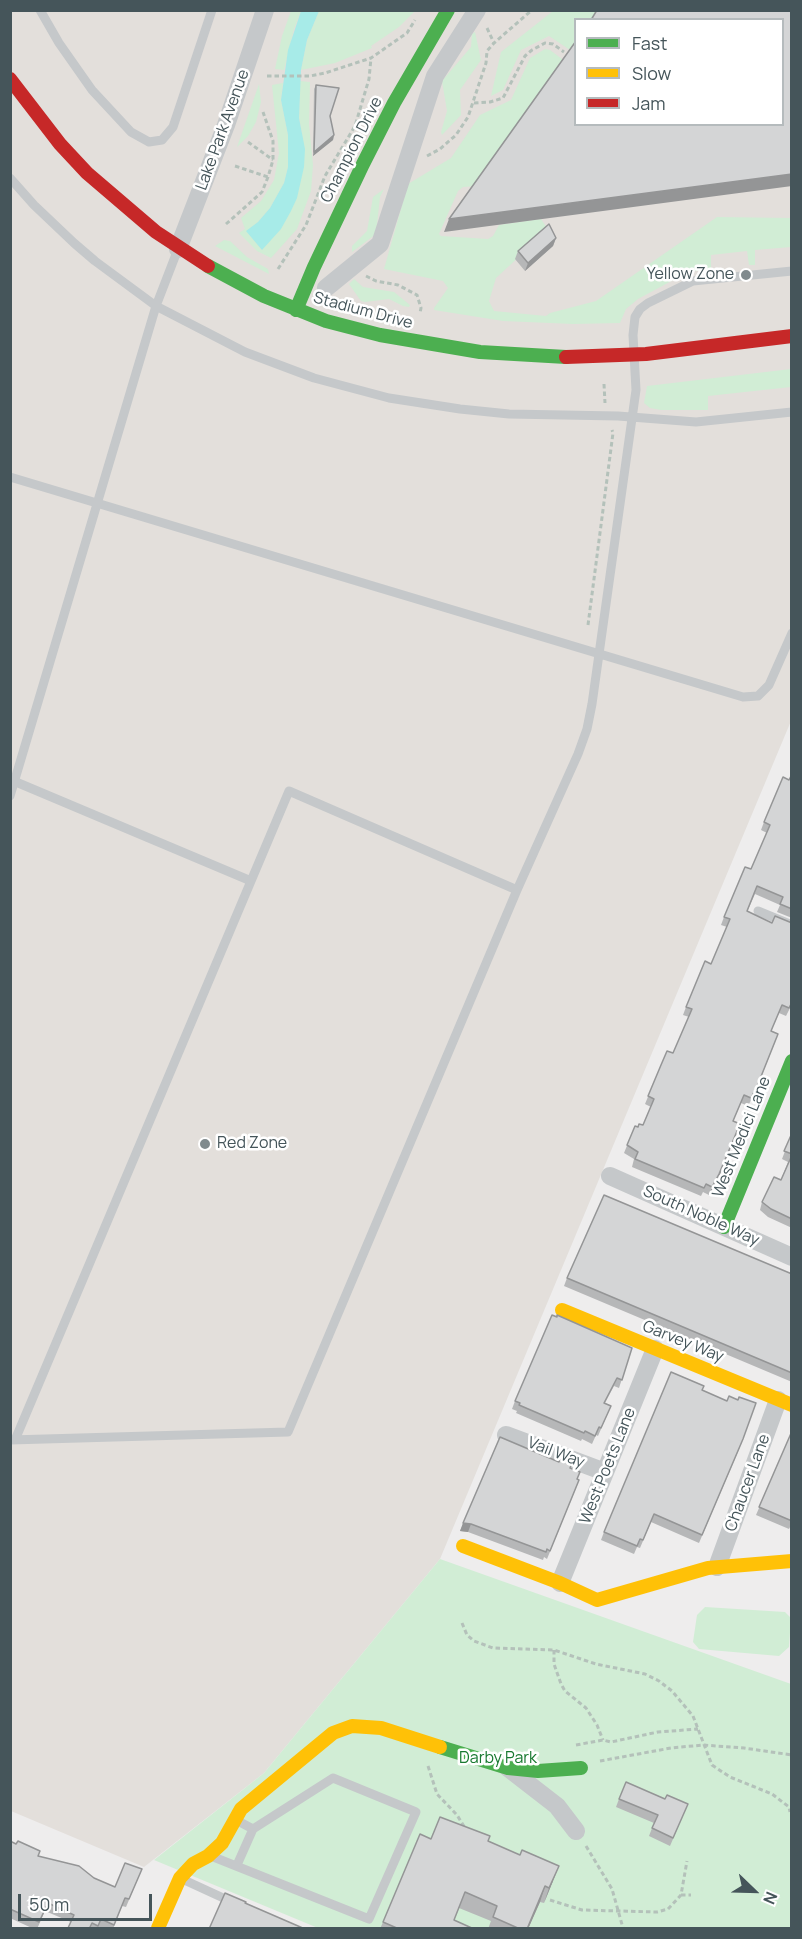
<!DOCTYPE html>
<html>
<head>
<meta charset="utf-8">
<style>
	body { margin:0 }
	#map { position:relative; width:802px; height:1939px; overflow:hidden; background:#eeeded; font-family:Manrope,sans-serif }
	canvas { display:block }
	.frame { position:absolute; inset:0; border:12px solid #45555a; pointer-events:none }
	.legend { position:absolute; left:574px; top:18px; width:210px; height:108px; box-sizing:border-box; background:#fff; border:2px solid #b5bbbd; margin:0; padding:8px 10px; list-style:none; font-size:18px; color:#45555a }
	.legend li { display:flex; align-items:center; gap:12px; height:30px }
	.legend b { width:30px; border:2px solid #b5bbbd }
	.north { position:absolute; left:724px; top:1861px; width:60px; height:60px; -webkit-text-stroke:4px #fff; paint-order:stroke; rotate:113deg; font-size:16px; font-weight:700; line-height:24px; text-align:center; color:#45555a }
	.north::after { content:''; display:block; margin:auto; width:21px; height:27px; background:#45555a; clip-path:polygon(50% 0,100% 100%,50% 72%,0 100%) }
	.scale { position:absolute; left:18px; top:1894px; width:134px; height:27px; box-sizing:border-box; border:3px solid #45555a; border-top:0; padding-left:8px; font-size:18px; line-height:21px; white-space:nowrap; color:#45555a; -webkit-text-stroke:4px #fff; paint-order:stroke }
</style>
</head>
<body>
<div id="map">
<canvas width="802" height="1939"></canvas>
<div class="frame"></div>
<ul class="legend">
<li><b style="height:8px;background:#4caf50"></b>Fast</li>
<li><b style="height:8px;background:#ffc107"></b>Slow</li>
<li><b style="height:8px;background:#c62828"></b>Jam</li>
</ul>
<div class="north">N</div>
<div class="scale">50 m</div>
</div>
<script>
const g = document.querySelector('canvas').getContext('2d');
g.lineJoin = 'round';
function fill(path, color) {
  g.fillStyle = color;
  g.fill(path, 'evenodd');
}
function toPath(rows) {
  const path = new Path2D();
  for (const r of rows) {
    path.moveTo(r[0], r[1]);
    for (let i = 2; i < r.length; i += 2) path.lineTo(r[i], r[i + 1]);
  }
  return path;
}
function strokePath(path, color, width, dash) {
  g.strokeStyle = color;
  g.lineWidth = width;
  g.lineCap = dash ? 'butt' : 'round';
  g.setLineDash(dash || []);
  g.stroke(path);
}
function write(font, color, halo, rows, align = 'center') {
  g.font = font + ' Manrope,sans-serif';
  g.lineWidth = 5;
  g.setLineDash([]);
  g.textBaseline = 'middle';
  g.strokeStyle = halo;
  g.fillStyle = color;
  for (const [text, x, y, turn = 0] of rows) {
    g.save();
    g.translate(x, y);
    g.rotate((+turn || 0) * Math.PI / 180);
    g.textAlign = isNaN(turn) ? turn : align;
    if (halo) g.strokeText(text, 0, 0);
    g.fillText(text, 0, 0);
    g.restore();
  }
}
fill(toPath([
	[10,11,791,11,791,721,440,1559,264,1773,144,1867,11,1811],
	[576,20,782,20,782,124,576,124]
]), '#e3dfdb');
fill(toPath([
	[291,11,301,11,294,29,284,70,275,69,282,36],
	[319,11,415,11,399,27,371,46,372,48,335,63,301,70,307,40],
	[553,11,597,11,598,16,596,19,576,20,575,48,573,52,549,36,521,50,503,90,491,96,501,52],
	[475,32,481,60,460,90,461,115,442,135,441,132,447,111,442,81,471,47,472,34],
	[545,49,550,50,566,62,477,186,463,187,458,191,439,234,441,236,488,239,493,236,499,225,541,219,547,228,547,231,496,278,489,301,494,311,546,316,550,313,596,301,717,217,791,218,791,247,755,250,755,265,749,265,747,251,711,255,711,269,688,272,638,299,626,309,620,323,573,324,503,321,434,310,434,308,448,288,443,281,384,269,408,184,451,158,480,115,511,100,530,58],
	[300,81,310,82,309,124,313,165,311,191,297,229,271,258,257,251,239,233,245,229,241,218,261,201,274,180,279,153,272,85,283,83,281,100,288,135,288,167,284,183,270,208,258,222,247,231,262,250,302,133,299,118],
	[259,84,261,102,256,122,248,136,237,147],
	[384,189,380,197,376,234,352,252,352,246,367,231,373,197],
	[224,240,230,241,247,257,268,269,269,274,215,246],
	[354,279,363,287,394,292,410,305,409,307,403,306,389,299,365,302,361,301,349,284],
	[791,369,791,387,708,396,708,410,661,410,650,408,644,403,647,386],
	[440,1559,791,1684,791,1928,318,1928,154,1860,264,1773],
	[705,1607,785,1612,791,1618,789,1647,779,1656,699,1649,693,1642,697,1615]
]), '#d1edd5');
fill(toPath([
	[301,11,319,11,307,40,301,70,299,118,305,149,304,167,297,198,291,211,281,229,262,250,246,231,258,222,270,208,284,183,288,167,288,135,281,100,288,50]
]), '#a7ebe8');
strokePath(toPath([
	[487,28,494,43],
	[267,76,310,76,325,73,371,58,407,33,415,20],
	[474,103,490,102,503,98,525,56,532,50,545,43,553,44,564,52],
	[248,142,273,160],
	[427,156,440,149,456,135,468,117,486,63,487,51,494,43,532,10],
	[235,166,268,177],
	[226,224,262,192,268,177,273,160,273,141,263,112],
	[278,269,306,225,325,176,355,126,369,79,371,58],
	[366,276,376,281,398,285,417,295,421,308,420,313],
	[604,384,605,403],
	[588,625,613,433,612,430],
	[462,1623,467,1635,474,1641,493,1648,554,1650,596,1664,645,1674,659,1681,672,1691,693,1716,712,1765,730,1777,772,1794,789,1807,790,1812],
	[554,1650,554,1664,561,1684,565,1691,586,1708,597,1725,603,1740],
	[576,1745,603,1740,611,1742,658,1732,698,1729],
	[600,1761,671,1748,703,1745,744,1748,792,1755],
	[428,1766,437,1794,457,1815,465,1828],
	[586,1846,612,1889,623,1928],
	[681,1895,691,1895],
	[550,1900,582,1910,657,1912,668,1909,681,1895,687,1861]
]), '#b4c1ba', 3, [4.5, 3]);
strokePath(toPath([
	[40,10,59,43,92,90,131,132,149,142,162,140,173,127,212,10],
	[10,178,34,205,74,243,95,261,156,306,245,352,314,378,389,398,460,409,509,414,618,416,696,422,792,412],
	[10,477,743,697,758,696,769,685,792,633],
	[16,782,251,881],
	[10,796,156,306,178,249],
	[758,911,792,925],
	[10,1440,288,1432,517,890,578,754,587,729,592,704,636,390,633,335,635,317,640,309,648,303,693,281,792,271],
	[15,1440,289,791,517,890],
	[211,1856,369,1919,416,1812,333,1778,253,1829,236,1820],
	[237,1865,253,1829],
	[182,1879,232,1902]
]), '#c5c8ca', 9);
strokePath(toPath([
	[178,249,226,125,265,10],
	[326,288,380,244,435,76,477,10],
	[610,1176,792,1257],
	[506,1435,605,1472],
	[717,1567,778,1400],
	[560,1583,655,1349],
	[508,1768,557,1806,576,1831]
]), '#c5c8ca', 18);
strokePath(toPath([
	[208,266,264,296,326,321,380,335,480,352,566,357],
	[296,310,314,267,363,164,394,103,448,10],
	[724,1227,792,1061],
	[440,1747,508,1768,538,1771,581,1768]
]), '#4caf50', 14);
strokePath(toPath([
	[562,1310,792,1405],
	[463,1546,560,1583,597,1600,708,1568,792,1561],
	[158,1928,180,1878,193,1864,208,1856,222,1843,241,1809,333,1733,352,1726,381,1728,440,1747]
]), '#ffc107', 14);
strokePath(toPath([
	[10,79,60,144,87,173,156,232,208,266],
	[566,357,646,354,792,336]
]), '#c62828', 14);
fill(toPath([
	[316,85,334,135,333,140,313,156,314,89],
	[556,238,553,246,525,271,515,259,518,251],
	[792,774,792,918,777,912,780,905,755,894,747,912,772,923,792,923,792,1004,786,1016,779,1013,771,1031,775,1042,755,1092,748,1106,741,1103,733,1121,717,1182,709,1195,703,1192,701,1196,632,1167,634,1159,624,1153,635,1126,638,1127,643,1125,651,1107,645,1104,661,1065,673,1053,689,1017,683,1015,686,1007,711,964,727,927,721,925,724,917,751,869,767,833,761,830,764,822,789,780],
	[792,1133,792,1228,768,1217,760,1210,762,1202,781,1180,788,1162,782,1159],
	[792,1274,792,1382,564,1286,567,1278],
	[632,1348,619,1388,614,1386,605,1403,611,1406,598,1436,596,1435,592,1444,582,1439,581,1441,516,1413,517,1411,512,1409,515,1401],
	[792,1431,792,1523,789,1529,756,1515],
	[500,1437,570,1468,577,1479,576,1488,547,1559,544,1557,543,1560,468,1532,460,1531],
	[740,1447,699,1543,651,1522,640,1548,637,1547,634,1554,601,1540,604,1532],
	[619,1799,665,1799,688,1804,670,1846,649,1836,654,1823,616,1807],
	[431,1839,488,1842,553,1881,544,1903,540,1902,528,1929,488,1929,491,1921,459,1908,454,1920,474,1929,380,1929,383,1922],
	[10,1841,38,1856,115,1887,142,1869,126,1907,122,1906,113,1929,102,1929,98,1927,98,1929,68,1929,71,1922,45,1911,37,1929,34,1929,10,1918]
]), '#b6b7b8');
fill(toPath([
	[334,135,333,140,313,156,314,152],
	[792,174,792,186,444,232,449,219],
	[556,238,553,246,525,271,528,263],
	[737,1132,717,1182,709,1195,712,1187],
	[463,1523,471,1524,468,1532,460,1531],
	[559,1866,553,1881,544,1903,549,1888],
	[545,1886,540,1902,528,1929,527,1929]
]), '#949596');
const building = toPath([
	[597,10,792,10,792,174,449,219,576,41,576,124,783,124,783,20,591,20,597,10],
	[316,85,339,88,330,116,334,135,314,152,316,85],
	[549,224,556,238,528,263,518,251,549,224],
	[792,774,792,909,780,904,783,897,757,886,747,911,772,923,775,916,792,923,792,1002,789,1008,782,1005,771,1031,778,1034,758,1084,751,1098,744,1095,733,1121,740,1124,719,1174,712,1187,706,1184,704,1188,635,1159,638,1152,627,1145,635,1126,638,1127,639,1124,643,1125,654,1099,648,1096,661,1065,667,1051,673,1053,692,1009,686,1007,705,961,711,964,730,919,724,917,745,867,751,869,770,825,764,822,783,777,789,780,792,774],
	[792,1133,792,1154,784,1151,792,1133],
	[792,1155,792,1219,771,1209,762,1202,774,1177,781,1180,792,1155],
	[604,1195,792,1274,792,1373,567,1278,604,1195],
	[552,1315,557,1317,557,1315,632,1348,622,1380,617,1378,604,1403,611,1406,601,1428,599,1427,595,1436,585,1431,584,1433,519,1405,520,1403,515,1401,552,1315],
	[671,1372,704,1386,702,1390,727,1401,729,1396,738,1400,739,1397,756,1403,743,1439,702,1535,654,1514,643,1540,640,1539,637,1546,604,1532,671,1372],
	[792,1431,792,1521,759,1507,792,1431],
	[500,1437,559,1462,561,1458,572,1463,570,1468,580,1472,577,1479,579,1480,550,1551,547,1549,546,1552,471,1524,463,1523,500,1437],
	[626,1782,665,1799,667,1795,688,1804,673,1838,652,1828,658,1815,619,1799,626,1782],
	[440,1817,490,1836,488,1841,520,1855,522,1850,559,1866,549,1888,545,1886,527,1929,520,1929,493,1917,497,1906,465,1892,454,1920,474,1929,399,1929,383,1922,420,1834,431,1839,440,1817],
	[10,1841,16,1844,18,1841,40,1851,38,1856,79,1866,94,1878,115,1887,125,1863,142,1869,129,1899,125,1898,114,1925,101,1919,98,1926,92,1923,89,1929,69,1929,68,1928,74,1915,48,1903,39,1922,10,1909,10,1841],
	[225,1893,246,1902,245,1903,305,1929,209,1929,225,1893]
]);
fill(building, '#d4d5d6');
strokePath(building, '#949596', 1.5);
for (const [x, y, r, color] of [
	[746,275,6,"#808a8d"],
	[205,1144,6,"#808a8d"]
]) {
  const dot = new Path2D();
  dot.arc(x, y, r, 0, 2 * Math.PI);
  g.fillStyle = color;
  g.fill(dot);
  strokePath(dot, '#fff', 2);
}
write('16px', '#45555a', '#fff', [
	["Lake Park Avenue",223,130,-70],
	["Champion Drive",352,150,-63],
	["Stadium Drive",363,311,15],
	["West Medici Lane",742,1137,-68],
	["South Noble Way",701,1216,24],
	["Garvey Way",683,1342,22],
	["Vail Way",556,1453,21],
	["West Poets Lane",608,1466,-68],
	["Chaucer Lane",748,1483,-70]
]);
write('16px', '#45555a', '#fff', [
	["Yellow Zone",734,275],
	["Red Zone",217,1144,"left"]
], 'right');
write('16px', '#187930', '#fff', [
	["Darby Park",498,1759]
]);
</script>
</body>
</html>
